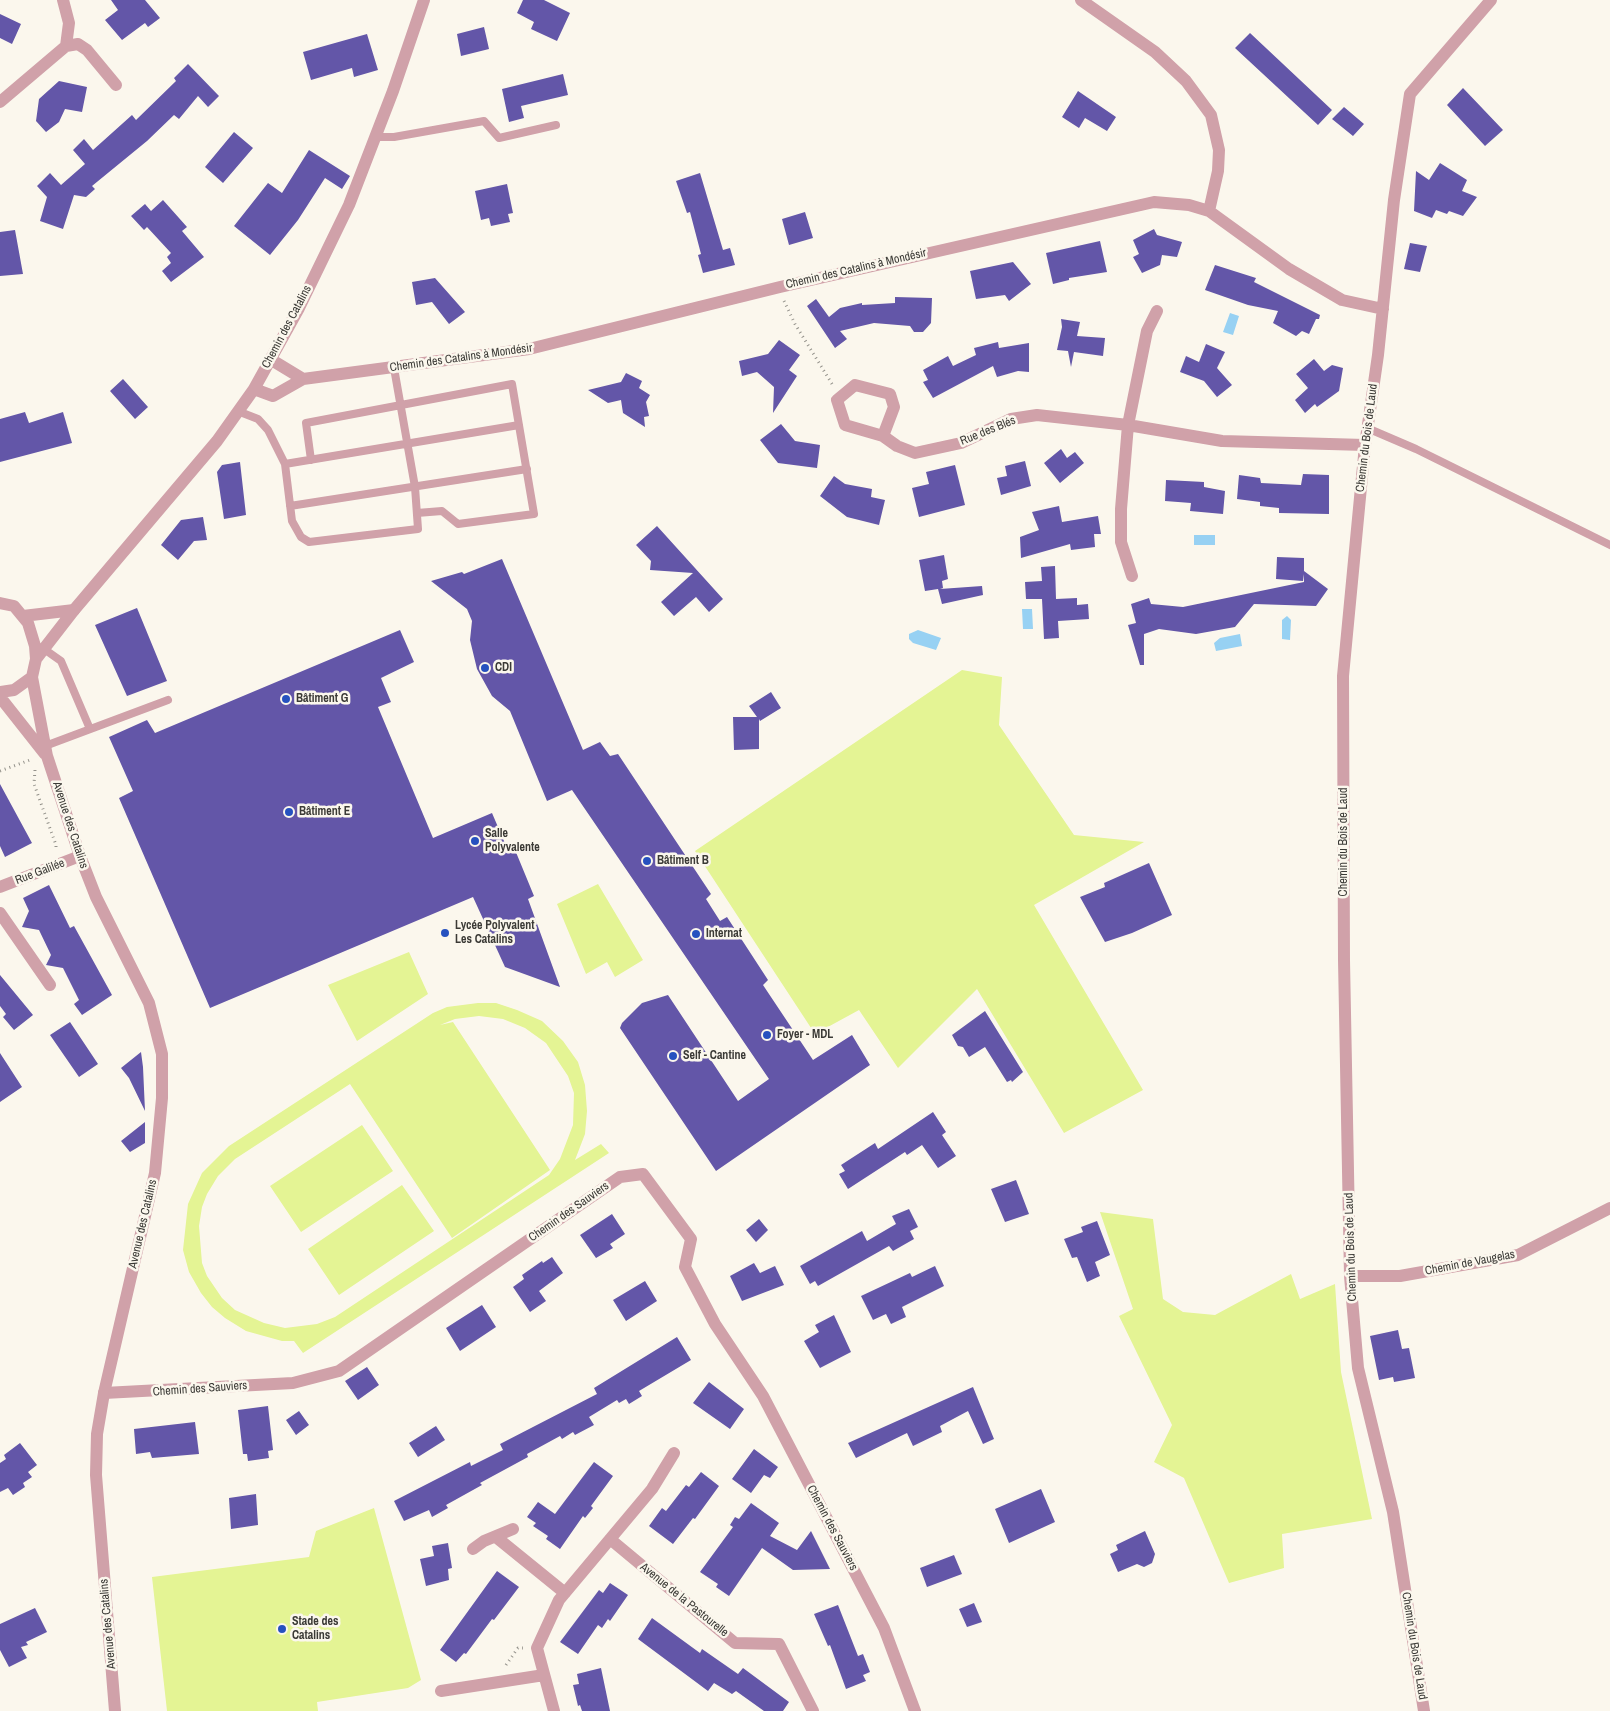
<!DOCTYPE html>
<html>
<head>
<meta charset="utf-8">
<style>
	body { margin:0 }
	canvas { display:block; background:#fbf7ed }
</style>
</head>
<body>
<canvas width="1610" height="1711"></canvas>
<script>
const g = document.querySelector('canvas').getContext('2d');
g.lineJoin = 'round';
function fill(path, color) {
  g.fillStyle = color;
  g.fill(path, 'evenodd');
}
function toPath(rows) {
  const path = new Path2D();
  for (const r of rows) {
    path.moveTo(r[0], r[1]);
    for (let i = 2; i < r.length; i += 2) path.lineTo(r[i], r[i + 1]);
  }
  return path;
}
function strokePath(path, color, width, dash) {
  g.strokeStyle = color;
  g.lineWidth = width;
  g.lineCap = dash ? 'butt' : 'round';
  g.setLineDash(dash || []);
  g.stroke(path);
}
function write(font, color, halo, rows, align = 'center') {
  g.font = font + ' "Archivo Narrow",sans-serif';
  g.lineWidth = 5;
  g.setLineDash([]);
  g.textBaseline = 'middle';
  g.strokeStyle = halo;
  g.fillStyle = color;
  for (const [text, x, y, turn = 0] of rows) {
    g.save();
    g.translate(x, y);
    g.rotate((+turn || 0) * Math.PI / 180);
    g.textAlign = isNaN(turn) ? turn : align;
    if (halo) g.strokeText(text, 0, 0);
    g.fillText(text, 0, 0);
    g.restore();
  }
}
fill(toPath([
	[962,670,1002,677,999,725,1074,835,1144,842,1034,905,1143,1090,1064,1133,977,989,898,1068,859,1010,815,1034,695,851],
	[598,884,643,960,615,977,607,962,586,974,557,904],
	[409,952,428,994,357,1041,328,985],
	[478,1003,496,1003,517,1010,542,1021,563,1041,578,1062,585,1085,587,1111,585,1134,575,1160,601,1144,609,1153,303,1353,294,1341,282,1341,246,1331,225,1318,212,1307,201,1293,189,1272,183,1250,188,1204,202,1173,229,1146,433,1013,447,1007],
	[479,1016,503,1019,525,1028,546,1043,568,1076,574,1093,573,1125,560,1159,549,1175,335,1317,317,1324,285,1328,264,1323,235,1310,222,1298,207,1276,202,1263,199,1226,202,1207,207,1194,218,1176,235,1159,350,1084,452,1238,550,1170,453,1022,440,1025,455,1019],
	[362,1125,393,1171,301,1232,270,1186],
	[402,1185,434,1231,339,1295,308,1249],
	[1100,1212,1153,1219,1163,1299,1183,1312,1215,1315,1291,1274,1300,1299,1335,1284,1341,1372,1372,1519,1282,1534,1284,1568,1229,1583,1184,1478,1154,1462,1172,1425,1119,1316,1133,1309],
	[374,1508,421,1680,408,1688,317,1702,318,1711,167,1711,152,1577,309,1557,316,1531]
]), '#e4f494');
fill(toPath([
	[1230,313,1239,316,1233,335,1223,332],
	[1194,535,1215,535,1215,545,1194,545],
	[1022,609,1032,609,1033,629,1023,629],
	[1287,616,1291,620,1290,640,1282,639,1282,620],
	[918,630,941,638,936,650,913,643,909,639,909,634],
	[1240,634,1242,646,1216,651,1214,643,1220,638]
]), '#97d1f3');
fill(toPath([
	[111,0,145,0,160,18,148,27,145,23,122,40,105,20,118,10],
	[523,0,544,0,570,13,557,41,531,29,534,22,517,13],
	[0,14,21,24,12,44,0,38],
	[484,27,489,49,461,56,457,34],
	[1250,33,1332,110,1318,125,1235,48],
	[367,34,378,70,354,77,352,68,311,80,303,52],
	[188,64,219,96,208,107,198,96,179,119,174,115,147,141,92,186,95,189,86,197,74,195,63,229,40,221,47,197,37,186,50,173,61,185,85,164,73,150,84,139,93,150,132,115,136,120,176,81,174,78],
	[563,74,568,95,521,106,524,118,509,122,502,89],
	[59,81,87,87,82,112,65,109,59,122,46,132,36,121,39,99],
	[1463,88,1503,130,1485,146,1447,105],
	[1078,91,1116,117,1107,131,1085,118,1079,128,1062,117],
	[1344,107,1364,124,1353,136,1332,119],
	[234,132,253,148,223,183,205,167],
	[309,150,350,176,342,189,325,178,298,220,270,255,234,226,268,183,282,193],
	[1440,163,1467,180,1462,191,1477,197,1463,216,1449,211,1447,214,1436,210,1432,218,1414,211,1416,171,1429,180],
	[700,173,723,250,730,248,735,265,703,273,698,255,701,254,690,212,687,213,676,181],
	[507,184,513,213,508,214,510,222,491,226,489,218,481,220,475,191],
	[163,200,187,227,182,231,204,257,171,282,162,271,171,263,167,257,171,253,147,227,144,230,131,216,145,204,151,211],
	[805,212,813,238,789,245,782,219],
	[1154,229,1157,235,1182,242,1177,257,1162,255,1160,265,1142,273,1133,257,1139,254,1133,240],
	[15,230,23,274,0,276,0,232],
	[1100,241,1107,272,1069,278,1069,280,1053,284,1046,253],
	[1410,243,1427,246,1420,272,1404,269],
	[1013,262,1031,284,1009,301,1005,295,976,299,970,271],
	[1215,265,1256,278,1254,282,1320,315,1319,319,1316,319,1309,334,1302,331,1296,336,1273,323,1278,311,1248,305,1205,290],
	[435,278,465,312,449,324,432,302,416,305,412,282],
	[895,297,932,298,931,323,923,332,914,332,910,326,874,323,840,331,847,339,835,348,807,306,816,299,829,317,840,308,862,303,862,305,895,303],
	[1061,319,1080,322,1077,336,1105,338,1103,356,1074,352,1071,367,1068,351,1057,350,1062,327],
	[779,340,800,355,789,370,797,376,773,413,774,387,757,372,742,376,739,361,768,354],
	[998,342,999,348,1029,343,1029,372,1018,371,997,377,993,366,933,398,923,382,928,380,923,370,948,356,953,366,976,355,974,348],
	[1206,344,1225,352,1217,368,1232,385,1217,397,1204,381,1180,372,1186,356,1199,362],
	[1314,359,1324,371,1332,365,1343,368,1339,391,1317,407,1315,404,1305,413,1295,400,1308,388,1296,374],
	[626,373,642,381,639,388,650,395,646,402,649,416,644,417,645,427,623,413,621,400,608,403,588,390,621,382],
	[123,379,148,407,135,419,110,391],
	[25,412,29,423,63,412,72,443,0,462,0,419],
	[781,424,795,441,820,445,817,468,778,463,760,440],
	[1061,449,1067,458,1075,452,1084,463,1060,483,1044,463],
	[1025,461,1031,486,1001,495,997,478,1007,476,1005,466],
	[240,462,246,515,224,519,217,472,222,465],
	[955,465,965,505,919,517,912,488,929,484,926,472],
	[1303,474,1329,475,1329,514,1279,513,1279,508,1260,506,1260,502,1237,499,1239,475,1260,478,1261,483,1301,485],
	[834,476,845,484,872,489,871,497,885,500,879,525,847,517,820,496],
	[1166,480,1204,482,1204,487,1225,491,1223,514,1190,511,1191,503,1165,501],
	[1059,506,1062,522,1098,516,1101,534,1094,534,1095,547,1071,550,1070,544,1021,558,1020,537,1039,530,1032,512],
	[203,517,207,540,194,541,178,560,161,545,181,520],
	[657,526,723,599,709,612,696,597,674,616,661,602,693,573,650,570,651,561,636,545],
	[944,555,948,579,942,581,943,588,940,589,982,586,983,595,942,604,938,589,925,591,919,560],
	[1277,557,1304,558,1304,571,1328,589,1316,606,1254,604,1235,627,1196,634,1159,629,1144,634,1144,665,1140,665,1128,625,1136,623,1131,604,1149,598,1151,604,1183,607,1304,582,1304,574,1303,581,1276,579],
	[502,559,583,750,600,742,610,756,618,754,711,894,706,899,720,921,727,917,768,980,763,985,813,1060,852,1035,870,1065,716,1171,620,1028,622,1023,642,1003,668,995,738,1101,769,1079,572,790,547,801,510,711,492,696,477,669,470,640,472,621,467,609,431,581,462,572,464,574],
	[1055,566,1056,599,1077,598,1077,605,1088,604,1089,619,1058,621,1059,638,1044,639,1042,599,1026,599,1025,582,1042,581,1041,567],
	[137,608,167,681,127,696,95,625],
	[400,630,414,662,381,678,391,702,378,707,433,838,492,813,507,848,513,845,534,896,528,899,560,987,505,967,473,897,210,1008,119,798,133,791,109,737,147,720,155,733],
	[771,692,781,708,760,721,759,719,759,749,734,750,733,717,757,717,749,706],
	[0,784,32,843,5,857,0,846],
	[1149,863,1172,915,1132,933,1105,942,1080,897,1105,887,1104,883],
	[49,885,70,928,74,926,112,995,82,1015,74,1004,79,1000,63,968,46,965,51,955,39,930,22,927,29,911,23,898],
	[0,975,33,1015,14,1030,3,1017,6,1014,0,1006],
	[985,1011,1023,1072,1012,1082,1011,1080,1007,1082,985,1047,969,1057,963,1047,958,1046,952,1035],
	[70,1022,98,1064,79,1077,50,1035],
	[141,1052,143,1067,145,1111,129,1078,121,1068],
	[0,1053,22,1087,0,1102],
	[933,1112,946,1132,942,1135,956,1156,938,1168,922,1145,907,1155,905,1152,848,1189,839,1174,845,1171,841,1165,875,1143,878,1149],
	[145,1122,145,1143,130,1152,121,1141],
	[1016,1180,1029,1214,1005,1222,991,1189],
	[909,1209,918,1227,910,1231,914,1239,893,1251,889,1246,818,1286,815,1281,810,1284,800,1266,862,1231,867,1241,896,1224,892,1216],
	[612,1214,625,1234,610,1244,613,1248,596,1258,580,1235],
	[759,1219,768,1230,756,1242,746,1230],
	[1097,1221,1110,1255,1095,1262,1100,1276,1087,1282,1077,1257,1072,1258,1064,1239,1083,1232,1081,1227],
	[552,1257,563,1273,539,1291,546,1301,530,1312,513,1287,524,1279,522,1275,542,1261,543,1263],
	[754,1263,760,1273,775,1266,784,1285,742,1301,730,1276],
	[935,1266,944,1286,902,1307,906,1317,891,1324,886,1314,873,1320,861,1296,910,1273,912,1277],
	[645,1281,657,1301,626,1321,613,1300],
	[482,1305,496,1327,460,1351,446,1328],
	[834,1315,851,1352,820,1368,804,1341,819,1332,815,1325],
	[1398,1330,1402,1349,1409,1348,1415,1378,1394,1382,1393,1377,1379,1380,1370,1336],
	[677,1337,691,1360,639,1391,642,1396,629,1404,626,1399,619,1403,617,1400,589,1417,594,1425,575,1435,573,1432,562,1439,560,1436,527,1454,528,1457,480,1483,482,1485,446,1505,448,1508,432,1517,429,1510,404,1521,394,1501,470,1462,471,1466,503,1450,500,1444,597,1394,594,1388],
	[367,1367,379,1385,358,1400,345,1381],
	[709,1382,744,1409,730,1429,693,1403],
	[973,1387,994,1439,983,1444,968,1411,940,1426,942,1432,913,1446,907,1433,856,1458,848,1443],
	[268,1406,273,1450,268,1451,269,1458,248,1461,247,1454,243,1454,238,1410],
	[299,1411,309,1425,296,1435,286,1420],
	[195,1422,199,1454,152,1458,150,1452,136,1454,134,1429],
	[436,1426,445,1440,418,1457,409,1443],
	[20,1443,37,1465,28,1472,32,1477,23,1483,25,1487,13,1495,8,1488,0,1492,0,1463,6,1459,4,1455],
	[754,1449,778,1467,770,1478,764,1475,751,1493,732,1479],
	[594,1462,613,1476,591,1506,593,1508,585,1518,583,1516,560,1549,546,1539,548,1536,533,1526,536,1523,527,1517,538,1502,555,1514],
	[701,1472,719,1486,695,1519,693,1518,673,1544,649,1526,662,1508,666,1511,686,1485,689,1487],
	[1041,1489,1055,1522,1009,1543,995,1509],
	[256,1494,258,1525,231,1529,229,1498],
	[751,1503,779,1523,770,1536,797,1550,811,1531,830,1569,793,1570,762,1548,729,1596,716,1587,718,1584,700,1572,733,1527,730,1525,735,1517,739,1519],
	[1145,1531,1155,1554,1152,1563,1144,1567,1137,1564,1118,1572,1110,1554,1118,1550,1116,1545],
	[448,1543,452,1568,448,1569,449,1580,426,1586,420,1559,434,1556,432,1546],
	[954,1555,962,1574,927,1587,920,1568],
	[497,1571,519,1587,494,1620,492,1619,466,1654,464,1653,456,1662,440,1650],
	[610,1583,628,1595,610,1621,608,1619,602,1628,598,1625,578,1654,560,1642,599,1590,603,1593],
	[974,1603,982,1622,967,1627,959,1609],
	[838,1605,858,1656,863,1654,870,1672,863,1675,866,1681,846,1689,830,1645,828,1646,814,1614],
	[35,1608,47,1632,26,1642,28,1645,21,1647,27,1658,9,1667,0,1650,0,1624],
	[652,1618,700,1653,702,1649,738,1674,743,1668,789,1702,783,1711,764,1711,736,1691,732,1694,714,1683,708,1691,638,1639],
	[601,1668,610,1711,582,1711,580,1705,578,1706,573,1685,579,1684,577,1674]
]), '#6356a8');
strokePath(toPath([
	[784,301,795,324,832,384],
	[35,770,34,784,56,845,56,850],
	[0,771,30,760],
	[506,1665,518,1648,523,1648]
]), '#94928b', 3, [1, 4]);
strokePath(toPath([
	[375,137,394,137,484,121,499,138,556,125],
	[240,412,258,419,268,430,285,464,292,521,301,537,309,542,418,529,415,487,394,368],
	[1367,428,1416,449,1610,545],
	[311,460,306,423,512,384,534,514,458,524,442,511,417,513],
	[285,464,519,425],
	[290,506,527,469],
	[44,649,61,661,90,729],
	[45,746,168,700]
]), '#d0a1a9', 8);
strokePath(toPath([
	[1081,0,1155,52,1186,81,1211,115,1219,150,1218,171,1209,211],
	[66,46,78,44,87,50,116,85],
	[0,102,66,46,69,23,63,0],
	[270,359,303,379],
	[254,389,273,396,303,379,529,349,780,287,1154,202,1189,205,1209,211,1289,269,1342,300,1383,309],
	[883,436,894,407,890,394,855,385,837,400,845,425,883,436,897,446,915,453,961,443,1011,419,1037,415,1128,425,1222,441,1365,445],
	[1132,576,1121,542,1121,509,1128,425,1147,331,1157,311],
	[74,610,217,441,254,389,299,308,349,205,393,91,424,0],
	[0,887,80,856],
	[0,913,50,985],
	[1350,1276,1400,1276,1518,1255,1610,1208],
	[104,1393,293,1383,339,1371,620,1177,643,1174,691,1239,685,1267,715,1324,763,1396,884,1628,915,1711],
	[496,1537,565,1593],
	[610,1539,735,1643,779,1644,813,1711],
	[473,1549,484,1541,513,1529],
	[441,1691,544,1675],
	[554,1711,537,1648,559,1600,652,1489,674,1453],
	[1424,1711,1393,1512,1358,1368,1350,1276,1344,960,1343,676,1365,445,1378,355,1394,200,1410,94,1491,0]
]), '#d0a1a9', 12);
strokePath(toPath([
	[0,603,14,606,28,623,35,646,36,659,32,677,14,690,0,692],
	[23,616,74,610],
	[36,659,74,610],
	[32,677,47,756,80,856,96,897,149,1003,162,1054,162,1098,155,1173,104,1393,97,1434,96,1475,115,1711],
	[0,697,45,754]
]), '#d0a1a9', 12);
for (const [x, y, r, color] of [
	[485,668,5,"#2651bf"],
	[286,699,5,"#2651bf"],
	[289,812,5,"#2651bf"],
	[475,841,5,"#2651bf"],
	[647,861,5,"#2651bf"],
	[445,933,5,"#2651bf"],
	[696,934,5,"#2651bf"],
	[767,1035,5,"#2651bf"],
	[673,1056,5,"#2651bf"],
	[282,1629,5,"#2651bf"]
]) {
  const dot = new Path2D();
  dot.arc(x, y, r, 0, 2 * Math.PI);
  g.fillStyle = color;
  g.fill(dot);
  strokePath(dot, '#fbf7ed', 2);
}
write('12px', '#3b3a36', '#fbf7ed', [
	["Chemin des Catalins à Mondésir",856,269,-13],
	["Chemin des Catalins",287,327,-62],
	["Chemin des Catalins à Mondésir",461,358,-8],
	["Rue des Blés",988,431,-22],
	["Chemin du Bois de Laud",1367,438,-83],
	["Avenue des Catalins",70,825,72],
	["Chemin du Bois de Laud",1344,842,-90],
	["Rue Galilée",40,872,-21],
	["Chemin des Sauviers",569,1212,-35],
	["Avenue des Catalins",143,1224,-77],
	["Chemin du Bois de Laud",1351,1247,-92],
	["Chemin de Vaugelas",1470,1263,-11],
	["Chemin des Sauviers",200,1389,-4],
	["Chemin des Sauviers",832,1528,62],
	["Avenue de la Pastourelle",684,1600,39],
	["Avenue des Catalins",108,1624,-95],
	["Chemin du Bois de Laud",1414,1646,81]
]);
write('bold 12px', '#3b3a36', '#fbf7ed', [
	["CDI",495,668],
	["Bâtiment G",296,699],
	["Bâtiment E",299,812],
	["Salle",485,834],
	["Polyvalente",485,848],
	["Bâtiment B",657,861],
	["Lycée Polyvalent",455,926],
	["Les Catalins",455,940],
	["Internat",706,934],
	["Foyer - MDL",777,1035],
	["Self - Cantine",683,1056],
	["Stade des",292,1622],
	["Catalins",292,1636]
], 'left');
</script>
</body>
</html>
